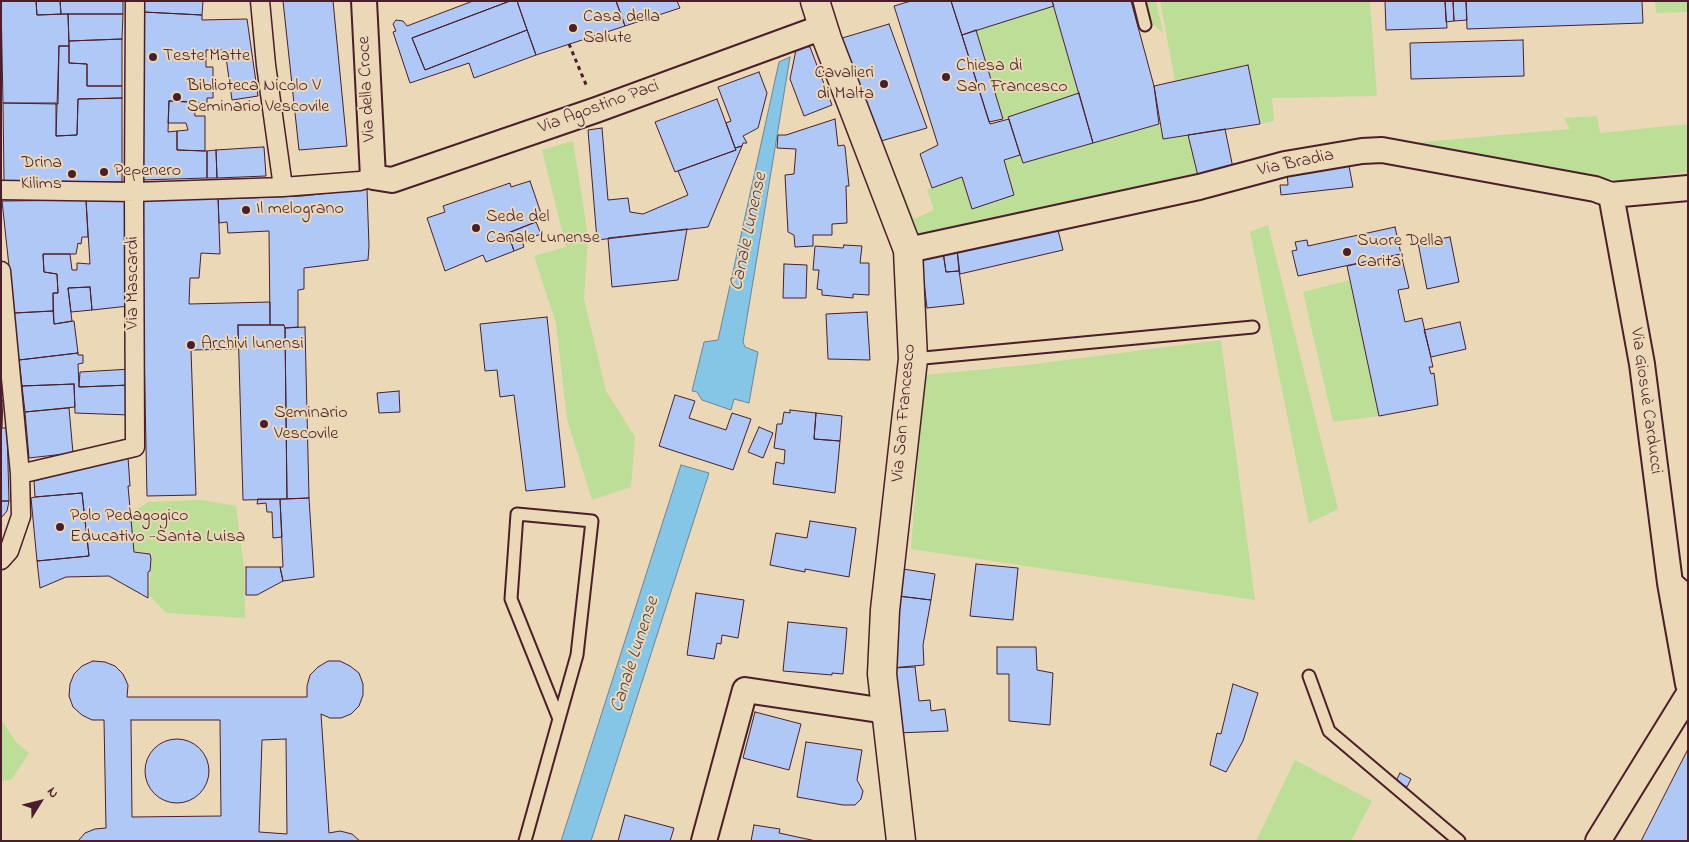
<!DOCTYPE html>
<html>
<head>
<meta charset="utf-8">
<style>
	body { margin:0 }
	#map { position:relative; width:1689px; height:842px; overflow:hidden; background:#ebd8b6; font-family:"Indie Flower",sans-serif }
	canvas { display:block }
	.frame { position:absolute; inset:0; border:2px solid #4a1f2b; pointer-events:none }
	.north { position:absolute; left:15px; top:777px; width:50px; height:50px; -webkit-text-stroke:4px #ebd8b6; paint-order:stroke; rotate:54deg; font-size:14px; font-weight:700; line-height:20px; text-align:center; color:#4a1f2b }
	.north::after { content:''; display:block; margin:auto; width:18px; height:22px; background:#4a1f2b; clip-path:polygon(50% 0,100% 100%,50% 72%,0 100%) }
</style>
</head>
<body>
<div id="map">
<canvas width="1689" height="842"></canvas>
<div class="frame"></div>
<div class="north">N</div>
</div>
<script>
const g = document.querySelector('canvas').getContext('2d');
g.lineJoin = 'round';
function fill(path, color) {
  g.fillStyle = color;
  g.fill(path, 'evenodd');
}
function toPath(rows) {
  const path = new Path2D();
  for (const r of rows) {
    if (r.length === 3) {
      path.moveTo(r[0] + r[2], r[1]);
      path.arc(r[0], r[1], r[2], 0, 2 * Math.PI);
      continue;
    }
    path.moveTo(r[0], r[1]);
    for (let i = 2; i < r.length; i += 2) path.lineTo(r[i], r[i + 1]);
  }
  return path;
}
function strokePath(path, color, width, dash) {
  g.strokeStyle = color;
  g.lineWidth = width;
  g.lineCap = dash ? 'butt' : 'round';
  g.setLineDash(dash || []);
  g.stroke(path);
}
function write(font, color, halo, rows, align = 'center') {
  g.font = font + ' "Indie Flower",sans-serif';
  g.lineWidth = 4;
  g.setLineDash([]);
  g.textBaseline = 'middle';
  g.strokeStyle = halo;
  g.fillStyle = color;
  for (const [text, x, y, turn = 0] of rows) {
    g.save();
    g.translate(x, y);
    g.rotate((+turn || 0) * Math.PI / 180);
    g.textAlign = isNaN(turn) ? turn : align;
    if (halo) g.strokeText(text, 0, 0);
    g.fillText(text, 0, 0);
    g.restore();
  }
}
fill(toPath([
	[1145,1,1156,1,1163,33,1150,22],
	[1160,1,1370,1,1377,96,1272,98,1274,121,1260,124,1248,65,1175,81],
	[1655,1,1688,1,1688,12,1656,13],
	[1054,6,1079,93,1003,119,976,30],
	[1597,116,1600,133,1688,124,1688,172,1621,181,1400,144,1570,129,1564,118],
	[1159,124,1163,139,1188,135,1198,176,910,237,891,188,901,187,914,219,934,210,927,189,962,177,972,209,1014,195,1004,160,1020,155,1023,163],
	[573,141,588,236,584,299,606,391,635,437,631,487,592,500,567,419,556,323,534,256,566,247,542,150],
	[1268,225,1338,509,1309,523,1250,232],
	[1350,280,1379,416,1333,422,1303,292],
	[1221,340,1255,600,911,549,924,375,1027,365],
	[202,500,236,506,244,567,245,618,166,613,149,595,152,553,134,551,131,513,148,502],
	[1,719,15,741,29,753,11,780,1,781],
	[1295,760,1372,801,1351,841,1256,841]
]), '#bdde97');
const water = toPath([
	[790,57,743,342,745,347,758,352,749,403,734,399,731,410,702,400,697,392,692,391,704,342,718,340,779,62,790,57],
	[681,465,709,473,591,841,561,841,681,465]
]);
fill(water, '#85c6e6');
strokePath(water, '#6d839b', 1);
const building = toPath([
	[1,1,36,1,37,15,68,14,69,46,59,46,58,104,3,103,1,1],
	[36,1,60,1,61,14,37,15,36,1],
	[60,1,123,1,123,14,61,14,60,1],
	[143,1,203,1,202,15,143,12,143,1],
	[283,1,333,1,347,146,299,150,283,1],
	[473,1,510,1,412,38,425,70,527,30,536,55,474,78,469,63,410,83,393,32,396,31,393,24,396,20,403,21,407,26,473,1],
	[510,1,517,1,527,30,425,70,412,38,510,1],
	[517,1,616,1,625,26,536,55,517,1],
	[616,1,677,1,680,8,625,26,616,1],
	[911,1,951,1,990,124,1009,119,1020,155,1004,160,1014,195,972,209,962,177,932,188,920,154,938,145,894,6,911,1],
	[951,1,1052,1,1054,6,962,35,951,1],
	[1052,1,1131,1,1154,86,1159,124,1093,143,1052,1],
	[1385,1,1445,1,1447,28,1386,30,1385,1],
	[1445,1,1453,1,1454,21,1446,22,1445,1],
	[1453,1,1466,1,1467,20,1454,21,1453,1],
	[1466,1,1642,1,1643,23,1467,29,1466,1],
	[143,12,202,15,202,20,247,19,258,96,232,100,225,50,206,50,206,67,213,67,213,98,207,98,207,103,169,101,168,132,177,131,177,150,207,151,207,178,141,180,143,12],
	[68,14,123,14,122,39,69,41,68,14],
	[889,24,927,128,881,141,839,39,889,24],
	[976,30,1003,119,989,122,962,35,976,30],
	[122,39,122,86,87,86,87,64,69,63,69,41,122,39],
	[1523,40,1524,76,1411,79,1410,43,1523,40],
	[797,45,810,47,832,105,804,116,790,79,797,45],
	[59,46,69,46,69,63,87,64,87,86,122,86,122,98,78,99,77,135,56,136,59,46],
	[1248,65,1260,124,1163,139,1154,86,1248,65],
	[759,72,767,93,758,128,743,136,747,143,743,143,742,146,735,148,726,123,731,121,718,87,759,72],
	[1079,93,1093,143,1023,163,1008,117,1079,93],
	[122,98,122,182,4,181,3,103,56,103,56,136,77,135,78,99,122,98],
	[717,99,736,150,675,172,655,122,717,99],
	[169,101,194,102,195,116,205,116,205,151,177,150,177,131,188,130,186,123,168,123,169,101],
	[835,119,838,146,844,145,845,147,849,186,846,186,847,223,832,224,832,235,813,235,813,246,795,247,794,235,788,232,785,175,794,174,796,149,777,148,778,135,786,135,835,119],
	[602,128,608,200,628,198,630,212,643,214,688,195,678,171,736,150,735,148,742,146,708,227,597,240,588,130,602,128],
	[1225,129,1233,168,1198,176,1188,135,1225,129],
	[263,147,264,147,266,176,217,178,216,150,263,147],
	[216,150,217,178,207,178,207,151,216,150],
	[1349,166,1353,187,1281,195,1280,185,1288,185,1287,172,1337,167,1337,168,1349,166],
	[530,181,543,219,508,233,514,251,486,262,483,255,445,271,427,218,445,212,443,206,510,183,511,187,530,181],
	[367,189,369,246,368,260,304,268,304,289,298,290,298,327,285,328,284,325,270,325,269,231,228,233,227,222,219,223,218,197,220,199,302,196,367,189],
	[218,197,220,254,201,253,199,278,190,278,189,304,270,302,270,325,238,325,238,349,191,350,196,495,147,496,141,199,218,197],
	[86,200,88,237,82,237,81,244,78,243,76,254,43,254,44,272,57,274,58,293,53,293,53,311,14,313,2,201,86,200],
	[86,200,128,200,129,306,92,310,90,287,68,288,72,321,54,324,53,293,58,293,57,274,44,272,43,254,70,254,72,270,77,270,77,263,90,264,86,200],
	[536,222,541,234,522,241,524,247,514,251,508,233,536,222],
	[1057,226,1063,250,960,274,957,249,1057,226],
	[1395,227,1401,254,1298,276,1292,251,1297,250,1295,242,1307,240,1308,246,1395,227],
	[687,229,678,280,612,287,608,238,687,229],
	[1450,237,1459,282,1427,289,1418,243,1450,237],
	[844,245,862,246,860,263,869,263,869,295,853,294,853,298,822,295,822,290,817,289,819,270,813,270,815,246,843,248,844,245],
	[957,249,959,271,946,272,943,252,957,249],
	[943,252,946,272,959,271,964,304,927,308,921,257,943,252],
	[1401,254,1409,288,1398,290,1405,322,1422,318,1433,367,1429,367,1431,374,1434,373,1438,405,1379,416,1347,266,1401,254],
	[784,264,807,265,806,298,783,298,784,264],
	[90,287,92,310,71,312,68,288,90,287],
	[53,311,54,324,74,321,78,353,19,360,14,313,53,311],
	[867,312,870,360,828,359,826,314,867,312],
	[547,317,565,487,526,491,514,395,500,397,497,370,485,371,480,324,547,317],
	[1460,322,1466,349,1431,357,1424,330,1460,322],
	[238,325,284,325,285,328,287,499,243,500,238,325],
	[305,327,309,498,287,499,285,328,305,327],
	[78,353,78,355,83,355,83,363,78,364,79,387,130,385,129,415,75,413,74,384,22,386,19,360,78,353],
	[1,361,6,400,1,401,1,361],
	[131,369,130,385,79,387,80,372,131,369],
	[74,384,75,407,25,412,22,386,74,384],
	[399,391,400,412,379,413,377,393,399,391],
	[675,395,695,401,689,418,726,430,732,413,751,419,733,470,659,446,675,395],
	[3,400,2,428,1,428,1,401,3,400],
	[69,408,73,453,29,458,25,412,69,408],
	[790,410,816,413,814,439,840,441,835,493,773,484,776,462,784,464,785,450,774,448,777,424,782,424,784,412,790,413,790,410],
	[816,413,842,416,840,441,814,439,816,413],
	[759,427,773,433,763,458,748,452,759,427],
	[1,428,7,428,9,501,1,501,1,428],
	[128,457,130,486,128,486,134,552,150,554,151,559,150,571,148,572,148,598,109,576,66,577,40,588,37,561,89,556,82,493,35,497,34,481,128,457],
	[82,493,89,556,37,561,31,498,35,497,82,493],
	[309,498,314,577,283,581,280,567,283,567,280,499,309,498],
	[258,499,280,499,282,537,273,538,272,512,267,512,266,503,257,504,258,499],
	[1,501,9,501,7,511,1,518,1,501],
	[810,521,856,528,849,577,805,569,805,572,770,565,776,533,807,538,810,521],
	[976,564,1018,568,1013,620,970,616,976,564],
	[246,567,280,567,283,581,257,595,246,595,246,567],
	[903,569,935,574,931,600,898,596,903,569],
	[696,593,744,600,738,638,722,635,721,644,717,643,714,659,687,655,696,593],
	[898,596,931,600,923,645,924,665,891,668,898,596],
	[788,622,847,628,843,674,832,673,832,675,783,671,788,622],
	[997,647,1036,647,1037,670,1053,673,1050,725,1009,721,1009,674,997,674,997,647],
	[93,661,105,662,115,666,123,674,128,685,127,697,307,697,307,686,310,675,318,667,328,661,340,661,350,666,359,673,363,684,363,695,359,706,351,714,341,718,330,718,321,714,329,833,340,831,352,834,360,841,78,841,85,833,95,829,106,828,104,720,92,720,82,715,73,707,69,696,70,684,74,674,82,666,93,661],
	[131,720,220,720,221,816,132,817,131,720],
	[286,739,287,834,259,832,262,740,286,739],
	[915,667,919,701,930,700,931,711,945,709,948,731,897,733,891,668,915,667],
	[1233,684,1258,693,1243,741,1226,772,1210,765,1217,733,1221,734,1233,684],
	[755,712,801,724,789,770,743,758,755,712],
	[177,771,32],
	[806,742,862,750,857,780,863,791,861,799,855,805,843,805,797,797,806,742],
	[1688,749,1688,841,1641,841,1688,749],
	[1400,773,1411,779,1407,787,1396,781,1400,773],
	[625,815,674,828,670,841,618,841,625,815],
	[754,825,780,829,779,833,816,841,751,841,754,825]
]);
fill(building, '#b0c8f6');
strokePath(building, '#4a1f2b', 1);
const service = toPath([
	[1139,1,1145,25],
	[913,359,1253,327],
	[1309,676,1329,731,1459,841],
	[525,841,559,719,577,655,592,521,517,514,511,599,559,719]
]);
const pedestrian = toPath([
	[260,1,266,65,283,187],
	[1,190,134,192,283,187,360,181,373,177],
	[1,271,20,474,21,516,9,551,1,560],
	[20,474,135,447,134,192,135,1]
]);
const minor = toPath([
	[364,1,373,177,392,180,596,110,823,27],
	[1611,195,1642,364,1670,583,1688,599],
	[908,250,1199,187,1285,164,1362,151,1382,150,1595,189,1611,195,1688,188],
	[1670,583,1688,684],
	[704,841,745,690,886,711],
	[1598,841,1688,695]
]);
const tertiary = toPath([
	[815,1,827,39,908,250,913,359,885,610,882,674,901,841]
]);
strokePath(service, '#4a1f2b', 15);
strokePath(pedestrian, '#4a1f2b', 21);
strokePath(minor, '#4a1f2b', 28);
strokePath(tertiary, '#4a1f2b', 31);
strokePath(toPath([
	[569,44,587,87]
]), '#4a1f2b', 3, [4, 4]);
strokePath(service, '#ebd8b6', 11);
strokePath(pedestrian, '#ebd8b6', 18);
strokePath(minor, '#ebd8b6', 24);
strokePath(tertiary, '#ebd8b6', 28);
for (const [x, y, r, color] of [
	[573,28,5,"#4a1f2b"],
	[153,57,5,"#4a1f2b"],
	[946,77,5,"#4a1f2b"],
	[884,84,5,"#4a1f2b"],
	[177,97,5,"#4a1f2b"],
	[104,172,5,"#4a1f2b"],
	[72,174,5,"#4a1f2b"],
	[246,210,5,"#4a1f2b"],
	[476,228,5,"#4a1f2b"],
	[1347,252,5,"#4a1f2b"],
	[191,345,5,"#4a1f2b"],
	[264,424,5,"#4a1f2b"],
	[60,527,5,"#4a1f2b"]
]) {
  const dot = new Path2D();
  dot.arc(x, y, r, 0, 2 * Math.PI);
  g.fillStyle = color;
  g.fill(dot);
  strokePath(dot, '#ebd8b6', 2);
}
write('18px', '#4a1f2b', '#ebd8b6', [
	["Casa della",583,18],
	["Salute",583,39],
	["Teste Matte",163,57],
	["Chiesa di",956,67],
	["San Francesco",956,88],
	["Cavalieri",874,74,"right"],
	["di Malta",874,95,"right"],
	["Biblioteca Nicolo V",187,87],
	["Seminario Vescovile",187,108],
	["Drina",62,164,"right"],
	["Kilims",62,185,"right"],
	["Pepenero",114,172],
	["Il melograno",256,210],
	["Sede del",486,218],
	["Canale Lunense",486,239],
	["Suore Della",1357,242],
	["Carita'",1357,263],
	["Archivi lunensi",201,345],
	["Seminario",274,414],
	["Vescovile",274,435],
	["Polo Pedagogico",70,517],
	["Educativo -Santa Luisa",70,538]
], 'left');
write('18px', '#4a1f2b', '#ebd8b6', [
	["Via della Croce",368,89,-93],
	["Via Agostino Paci",599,108,-20],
	["Via Bradia",1296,164,-12],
	["Via Mascardi",134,283,-90],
	["Via Giosuè Carducci",1645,401,82],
	["Via San Francesco",905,413,-85]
]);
write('italic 19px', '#564050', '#ebd8b6', [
	["Canale Lunense",750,232,-78],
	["Canale Lunense",636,655,-72]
]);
</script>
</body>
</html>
